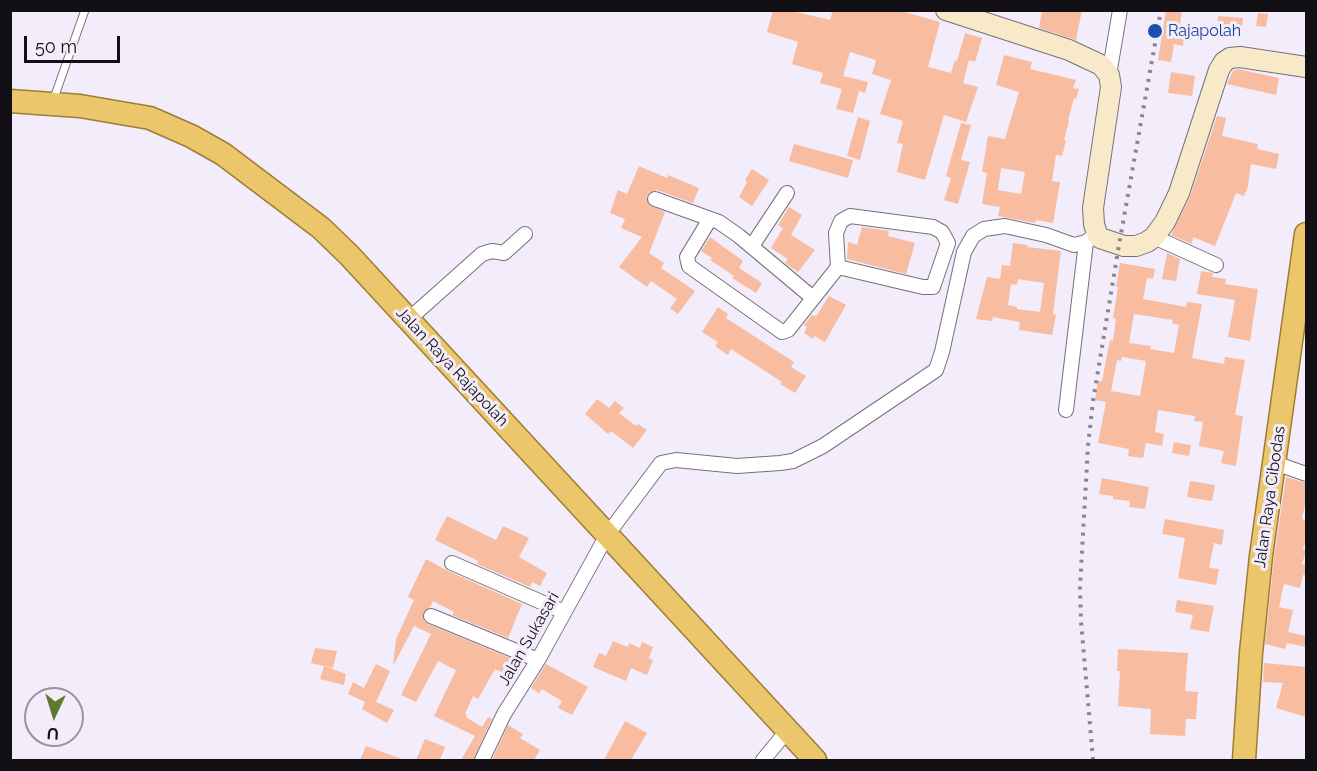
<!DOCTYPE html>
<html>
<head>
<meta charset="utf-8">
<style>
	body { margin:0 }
	#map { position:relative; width:1317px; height:771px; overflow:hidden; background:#f3ecfa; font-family:Raleway,sans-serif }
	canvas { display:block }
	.frame { position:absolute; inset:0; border:12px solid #121014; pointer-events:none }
	.north { position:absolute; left:24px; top:687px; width:60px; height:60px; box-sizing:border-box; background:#f3ecfa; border:2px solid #99949e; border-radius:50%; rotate:184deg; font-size:16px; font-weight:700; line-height:24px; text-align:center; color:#121014 }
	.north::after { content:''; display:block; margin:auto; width:21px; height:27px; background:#5f7a2d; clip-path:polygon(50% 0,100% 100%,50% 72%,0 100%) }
	.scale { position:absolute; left:24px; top:36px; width:96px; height:27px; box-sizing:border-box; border:3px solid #121014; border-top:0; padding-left:8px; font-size:18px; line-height:21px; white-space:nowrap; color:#121014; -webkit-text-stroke:4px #f3ecfa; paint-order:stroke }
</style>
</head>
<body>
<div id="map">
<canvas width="1317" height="771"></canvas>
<div class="frame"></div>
<div class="north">U</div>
<div class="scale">50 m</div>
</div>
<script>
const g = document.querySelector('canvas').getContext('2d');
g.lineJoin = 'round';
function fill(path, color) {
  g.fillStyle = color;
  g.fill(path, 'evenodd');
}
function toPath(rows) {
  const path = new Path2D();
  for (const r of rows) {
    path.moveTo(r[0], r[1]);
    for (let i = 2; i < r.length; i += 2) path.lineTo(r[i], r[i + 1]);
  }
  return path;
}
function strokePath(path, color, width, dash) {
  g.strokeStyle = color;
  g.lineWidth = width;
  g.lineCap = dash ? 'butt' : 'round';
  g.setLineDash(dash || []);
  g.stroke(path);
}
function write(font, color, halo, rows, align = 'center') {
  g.font = font + ' Raleway,sans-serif';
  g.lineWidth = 6;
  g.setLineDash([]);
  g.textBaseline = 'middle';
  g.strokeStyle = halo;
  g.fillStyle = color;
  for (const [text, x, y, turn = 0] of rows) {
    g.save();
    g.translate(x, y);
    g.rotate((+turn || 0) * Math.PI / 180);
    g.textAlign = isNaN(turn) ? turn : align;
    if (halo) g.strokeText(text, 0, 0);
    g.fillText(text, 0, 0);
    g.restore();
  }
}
fill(toPath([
	[773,10,796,10,796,12,830,20,833,10,898,10,940,22,928,67,951,73,955,60,957,61,965,33,982,38,975,62,969,60,963,83,978,87,966,122,944,115,925,180,897,172,903,144,897,143,903,121,880,114,891,80,872,74,876,60,850,52,843,76,868,82,865,93,859,91,853,113,836,109,842,89,820,83,823,73,792,64,798,42,767,32],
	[1042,10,1082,10,1076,40,1039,28],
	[1166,10,1182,10,1179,32,1185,33,1183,46,1174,44,1171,62,1158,60],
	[1258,13,1268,14,1266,27,1256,26],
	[1218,16,1243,18,1241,36,1217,35],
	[1004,55,1032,62,1030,69,1076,80,1073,88,1079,89,1076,99,1074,98,1068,120,1069,121,1064,140,1066,141,1062,156,1056,155,1052,181,1060,182,1053,223,1036,220,1035,223,998,216,1000,207,982,204,987,173,982,172,988,136,1005,139,1019,92,996,85],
	[1001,168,1025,172,1021,194,998,190],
	[1237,69,1279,78,1276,95,1227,84,1233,71],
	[1171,72,1195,76,1192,96,1168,93],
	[1217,116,1226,118,1222,136,1258,144,1257,149,1279,154,1276,169,1251,164,1248,186,1244,196,1236,193,1215,246,1193,237,1192,244,1171,235,1190,197],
	[858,117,870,121,860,160,847,156],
	[961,123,971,125,961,160,970,162,958,204,944,200,951,178,946,176],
	[794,144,853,160,848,178,789,161],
	[639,166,667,178,668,175,699,188,693,203,657,190,650,192,646,197,649,205,665,212,649,253,664,263,661,268,695,291,678,314,670,308,677,299,651,281,647,287,619,267,642,237,621,228,625,219,610,213,618,190,627,194],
	[752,169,769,180,752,206,739,197,747,182,745,180],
	[789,207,802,215,791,235,815,250,798,272,785,263,788,259,771,248,783,228,778,225],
	[862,227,889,231,888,236,915,243,906,274,847,259,848,242,857,245],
	[710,237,743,261,739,268,762,283,756,293,732,278,734,276,710,260,712,258,701,251],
	[1013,243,1028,245,1027,247,1061,251,1053,314,1056,315,1052,335,1019,330,1020,322,993,317,992,321,976,319,987,277,1000,279,1002,265,1010,266],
	[1018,279,1044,283,1040,312,1017,309,1017,307,1008,305,1011,284,1017,285],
	[1167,253,1180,259,1176,281,1162,279],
	[1120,263,1155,269,1153,279,1147,278,1143,299,1186,307,1187,302,1202,304,1192,358,1224,364,1225,357,1245,360,1235,415,1243,416,1236,466,1221,463,1224,451,1199,446,1203,422,1194,421,1195,416,1158,410,1155,432,1164,434,1162,446,1146,443,1143,458,1128,456,1129,449,1098,443,1106,402,1095,400,1098,381,1102,381,1110,340,1113,341,1116,319,1113,318,1118,287,1116,287],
	[1134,314,1173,320,1172,323,1179,325,1174,353,1150,349,1151,346,1129,343],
	[1122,357,1146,361,1140,396,1111,391,1117,360,1121,361],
	[1201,271,1213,273,1212,277,1226,279,1225,284,1258,289,1250,341,1228,337,1235,300,1197,294],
	[829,296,846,305,825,342,814,336,813,339,804,333,807,327,804,325,812,315,814,316,817,315],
	[718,307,728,314,726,318,794,362,791,367,806,376,795,393,780,384,782,382,731,349,728,355,715,346,718,342,702,332],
	[597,399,609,408,615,401,624,408,619,413,636,426,638,424,647,430,633,448,611,431,608,434,585,414],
	[1174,442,1191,445,1189,456,1172,453],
	[1286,477,1306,483,1306,499,1302,519,1306,520,1306,537,1303,550,1306,551,1302,564,1306,565,1306,575,1303,575,1300,588,1284,584,1279,607,1293,610,1288,632,1306,636,1306,647,1287,643,1285,649,1265,644,1274,558],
	[1102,478,1149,487,1145,509,1129,507,1130,501,1113,499,1113,496,1099,494],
	[1190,481,1215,485,1212,501,1187,497],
	[447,516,496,540,503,526,529,538,519,557,547,573,540,586,532,582,530,587,477,564,478,561,435,540],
	[1165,519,1224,530,1222,545,1214,543,1209,568,1219,569,1216,585,1178,578,1185,538,1162,534],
	[426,559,448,571,522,604,508,638,452,615,454,612,433,601,430,607,423,613,424,621,428,624,510,658,502,672,495,669,478,699,473,696,465,714,467,715,466,717,482,727,488,717,492,719,473,760,461,760,475,736,434,716,456,670,438,661,416,702,401,695,431,634,414,626,393,666,396,639,414,600,408,597],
	[1177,600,1214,606,1209,632,1190,629,1193,615,1175,612],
	[613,641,628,647,629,643,640,648,642,642,653,647,649,658,653,660,647,675,631,668,626,681,593,667,599,653,606,656],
	[315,648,337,651,333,668,311,663],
	[1118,649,1188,653,1185,691,1198,692,1196,719,1186,719,1185,736,1150,734,1151,709,1118,706,1120,671,1117,671],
	[1264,663,1306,667,1306,717,1276,708,1283,683,1263,682],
	[376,664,390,671,376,702,394,710,387,723,362,709,365,702,348,694,353,682,364,688],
	[546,664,588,687,572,715,558,708,562,701,542,689,539,693,531,688],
	[324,666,346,674,344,685,320,679],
	[625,721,647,733,631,760,604,760],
	[508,725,523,734,520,738,540,750,534,760,492,760],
	[425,739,445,747,440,760,416,760],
	[366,746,402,759,402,760,360,760]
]), '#f8bca0');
const service = toPath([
	[53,101,85,10]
]);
const minor = toPath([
	[1109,75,1120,10],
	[655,199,719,222,739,236,813,298],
	[710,219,687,257,689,266,782,332,788,330,838,267,836,233,841,221,850,216,933,227,942,232,948,243,933,287,923,287,838,267],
	[1154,237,1216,265],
	[752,246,787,193],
	[408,320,482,254,492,251,504,253,525,234],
	[1066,410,1086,242],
	[1275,463,1306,474],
	[452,563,564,612],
	[431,616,538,660],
	[482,760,504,714,538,660,607,535,661,463,676,460,737,466,780,463,793,461,823,446,936,370,942,352,964,252,973,236,984,229,1005,226,1046,235,1074,245,1086,242,1097,234],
	[763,760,787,731]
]);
const secondary = toPath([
	[946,10,1069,50,1101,65,1109,75,1111,87,1093,208,1094,224,1097,234,1100,238,1124,246,1136,246,1147,242,1154,237,1165,222,1179,193,1219,70,1224,62,1230,58,1240,57,1306,67]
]);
const trunk = toPath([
	[10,101,80,106,150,118,191,136,223,154,321,228,349,255,815,760],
	[1244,760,1251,653,1261,556,1306,234]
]);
strokePath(service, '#76707c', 9);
strokePath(minor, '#76707c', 16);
strokePath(secondary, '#76707c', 22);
strokePath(trunk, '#9d7d34', 25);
strokePath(service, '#fff', 7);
strokePath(minor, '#fff', 14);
strokePath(secondary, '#f8eac8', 20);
strokePath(trunk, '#ecc66b', 22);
strokePath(toPath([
	[1093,760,1081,621,1080,587,1088,446,1093,401,1119,245,1161,10]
]), '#89858e', 4, [3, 6]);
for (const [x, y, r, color] of [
	[1155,31,8,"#1a4fb4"]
]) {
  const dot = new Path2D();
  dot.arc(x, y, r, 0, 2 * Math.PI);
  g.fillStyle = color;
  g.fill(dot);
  strokePath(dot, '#f3ecfa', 2);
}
write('16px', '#164399', '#f3ecfa', [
	["Rajapolah",1168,31]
], 'left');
write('16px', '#121014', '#f3ecfa', [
	["Jalan Raya Rajapolah",452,367,47],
	["Jalan Raya Cibodas",1270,497,-82],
	["Jalan Sukasari",529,639,-60]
]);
</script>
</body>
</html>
